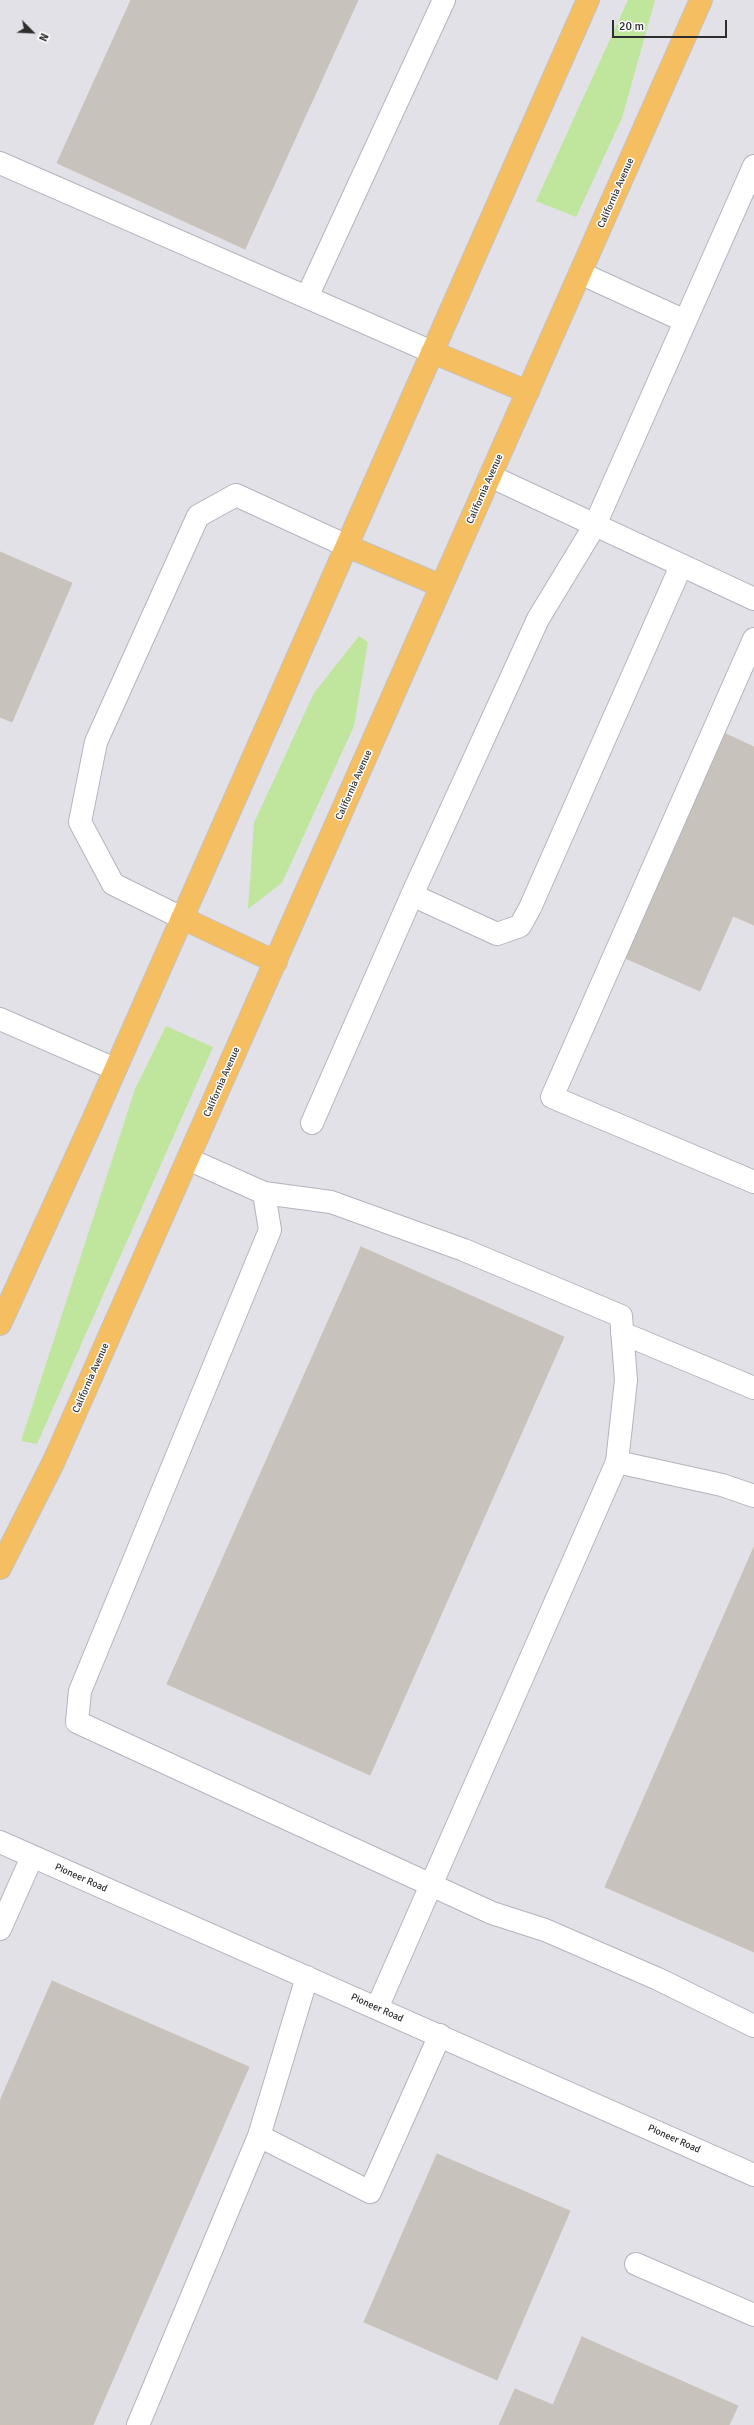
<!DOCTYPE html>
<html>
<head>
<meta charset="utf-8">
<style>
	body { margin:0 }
	#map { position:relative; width:754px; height:2425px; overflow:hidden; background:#efe7e1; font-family:Signika,sans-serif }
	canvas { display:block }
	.north { position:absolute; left:12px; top:12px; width:40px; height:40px; -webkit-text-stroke:3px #fff; paint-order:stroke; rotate:114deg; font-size:11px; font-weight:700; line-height:16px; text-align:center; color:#2e2e2e }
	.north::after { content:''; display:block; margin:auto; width:14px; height:18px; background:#2e2e2e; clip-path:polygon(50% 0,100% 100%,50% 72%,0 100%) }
	.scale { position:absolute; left:612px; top:20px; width:115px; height:18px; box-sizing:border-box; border:2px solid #2e2e2e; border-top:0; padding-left:5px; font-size:12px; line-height:14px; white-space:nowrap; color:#2e2e2e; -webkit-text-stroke:3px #fff; paint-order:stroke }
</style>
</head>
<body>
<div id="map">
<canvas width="754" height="2425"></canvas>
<div class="north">N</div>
<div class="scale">20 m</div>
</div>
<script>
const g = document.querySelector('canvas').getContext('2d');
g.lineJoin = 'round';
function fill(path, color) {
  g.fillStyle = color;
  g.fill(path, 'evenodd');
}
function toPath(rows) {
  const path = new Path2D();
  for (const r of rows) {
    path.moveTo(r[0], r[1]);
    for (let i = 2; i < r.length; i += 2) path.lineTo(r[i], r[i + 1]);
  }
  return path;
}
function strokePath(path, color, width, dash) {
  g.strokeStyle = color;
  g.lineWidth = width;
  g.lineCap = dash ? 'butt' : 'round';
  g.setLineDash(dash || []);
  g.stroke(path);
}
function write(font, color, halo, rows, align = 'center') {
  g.font = font + ' Signika,sans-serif';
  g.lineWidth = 3;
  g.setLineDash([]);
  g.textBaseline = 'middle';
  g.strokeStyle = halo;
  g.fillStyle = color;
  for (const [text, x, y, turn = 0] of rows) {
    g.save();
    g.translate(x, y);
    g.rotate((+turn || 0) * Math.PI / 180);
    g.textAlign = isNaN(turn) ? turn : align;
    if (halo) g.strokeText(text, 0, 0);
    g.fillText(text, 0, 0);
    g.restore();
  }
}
fill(toPath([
	[0,0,754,0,754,2425,0,2425]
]), '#e2e1e8');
fill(toPath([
	[628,0,655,0,622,118,576,217,536,201],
	[359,636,368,642,354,726,282,883,248,909,254,823,314,693],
	[166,1026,213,1047,37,1444,21,1441,135,1089]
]), '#c0e69d');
const building = toPath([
	[131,0,358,0,245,249,57,163,131,0],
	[0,552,72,583,12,722,0,717,0,552],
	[724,733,754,747,754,925,733,916,700,991,625,958,724,733],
	[361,1247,564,1337,370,1775,167,1684,361,1247],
	[754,1547,754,1952,605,1887,754,1547],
	[52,1981,249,2067,93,2425,0,2425,0,2101,52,1981],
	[437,2154,570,2211,497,2380,364,2322,437,2154],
	[582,2337,738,2406,729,2425,499,2425,515,2389,553,2405,582,2337]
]);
fill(building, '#c8c2bc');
strokePath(building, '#cbc3ba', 1);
const minor = toPath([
	[0,163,432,352],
	[580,273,685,321],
	[307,297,444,0],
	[490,476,754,599],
	[754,639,552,1097,754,1182],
	[412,895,497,934,520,926,530,908,681,566],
	[182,918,113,884,80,822,96,742,198,516,236,495,347,546],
	[0,1019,115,1069],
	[312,1123,412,895,538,619,595,525,754,166],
	[188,1159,264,1193,270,1230,80,1691,77,1722,492,1913,545,1930,658,1979,754,2026],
	[264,1193,331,1202,464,1250,621,1316,626,1380,617,1462,377,2008],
	[622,1333,754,1388],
	[617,1462,722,1485,754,1496],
	[0,1842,754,2175],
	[0,1929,32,1857],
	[259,2136,370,2192,440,2035],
	[636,2264,754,2315],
	[138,2425,259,2136,307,1977]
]);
const major = toPath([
	[432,352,528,392],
	[347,546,441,586],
	[182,918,276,962],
	[0,1324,93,1120,588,0],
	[0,1568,54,1461,701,0]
]);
strokePath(minor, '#b1b5be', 24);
strokePath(major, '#c4c4c4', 24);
strokePath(minor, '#fff', 22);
strokePath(major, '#f5be60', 22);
write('10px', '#2e2e2e', '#fff', [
	["California Avenue",616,193,-66],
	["California Avenue",485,489,-66],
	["California Avenue",354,785,-66],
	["California Avenue",222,1082,-66],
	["California Avenue",91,1378,-66],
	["Pioneer Road",81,1878,24],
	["Pioneer Road",377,2008,24],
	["Pioneer Road",674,2139,24]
]);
</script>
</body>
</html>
